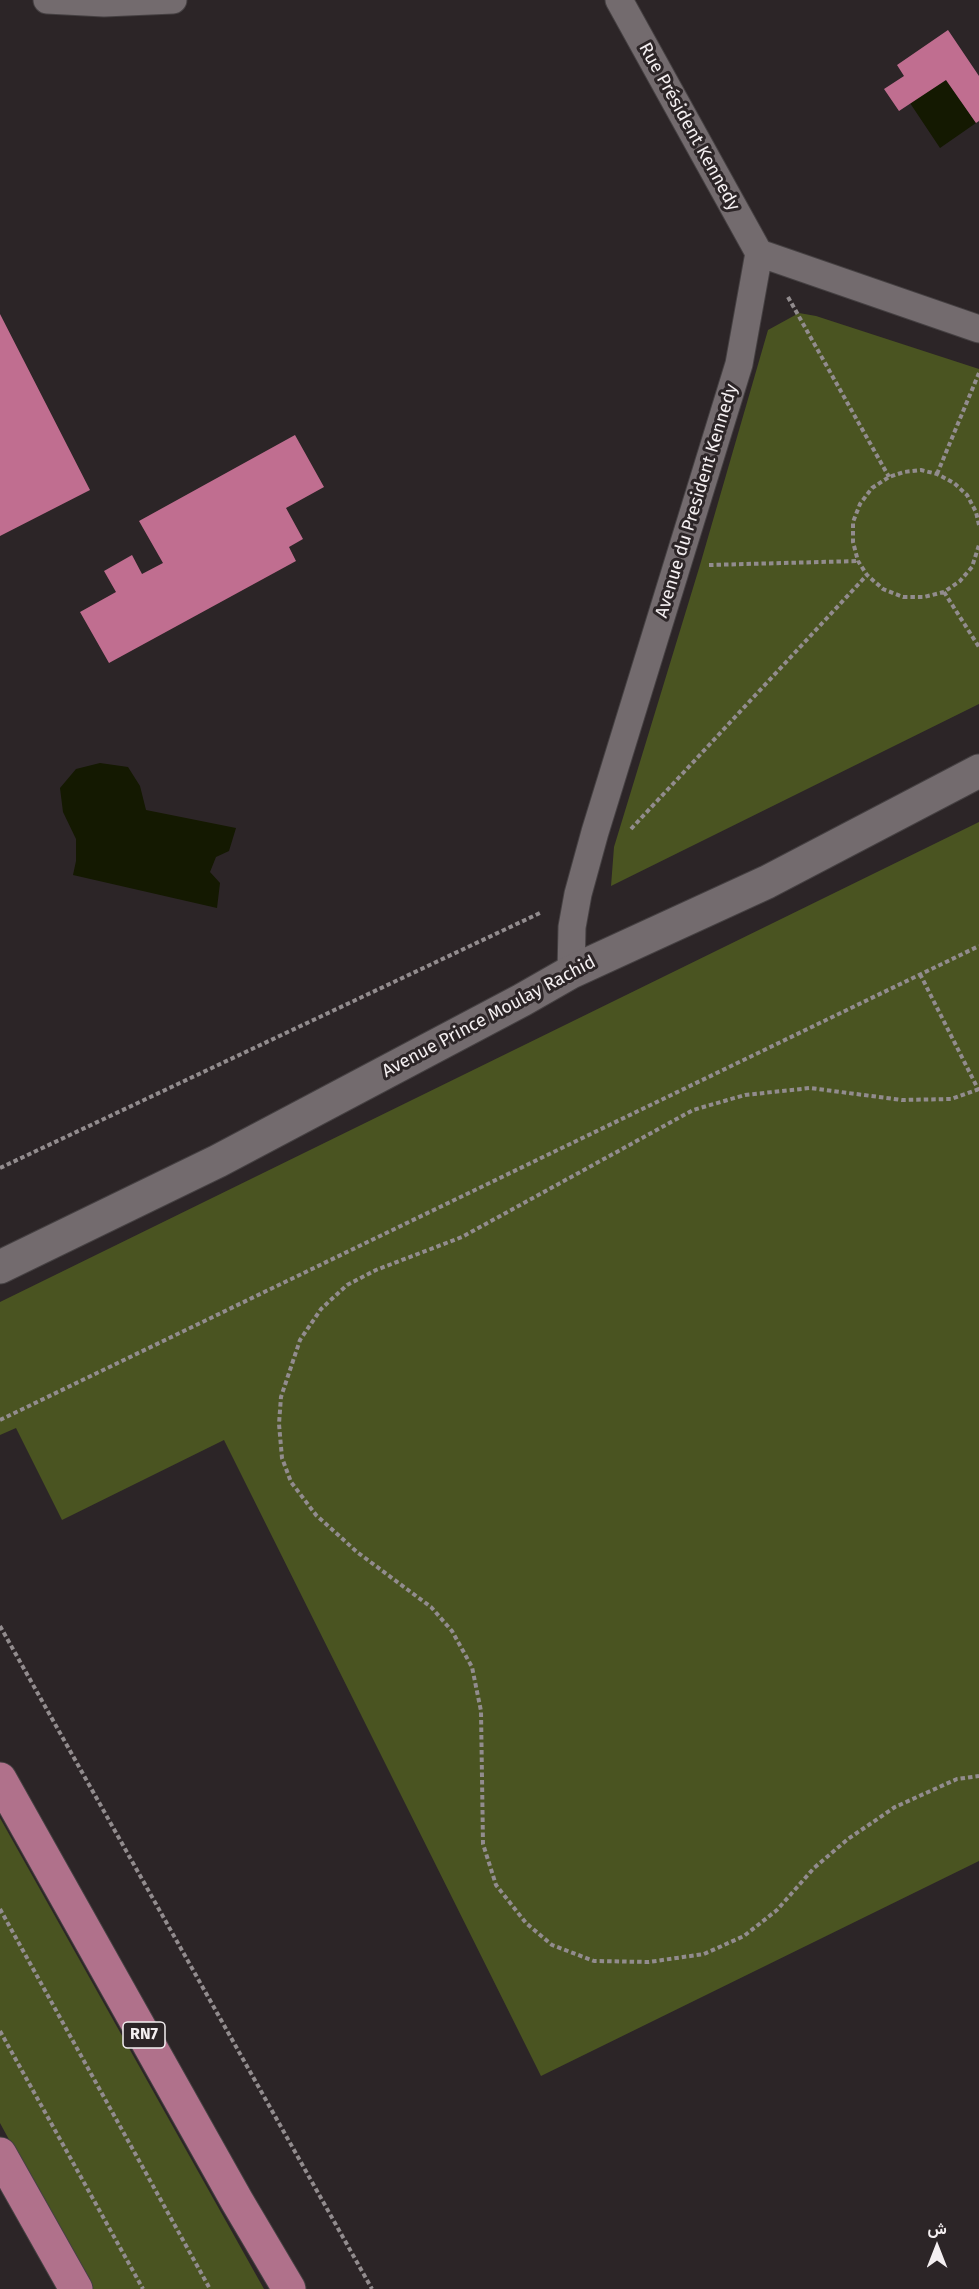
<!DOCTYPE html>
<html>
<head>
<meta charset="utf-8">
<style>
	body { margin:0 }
	#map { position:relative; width:979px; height:2289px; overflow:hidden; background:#2c2527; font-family:"Fira Sans",Vazirmatn,sans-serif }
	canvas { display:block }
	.north { position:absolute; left:907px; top:2217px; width:60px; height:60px; -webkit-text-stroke:4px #2c2527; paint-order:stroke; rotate:0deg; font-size:16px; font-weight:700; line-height:24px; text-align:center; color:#f4eff1 }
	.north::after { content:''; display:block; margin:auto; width:21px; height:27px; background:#f4eff1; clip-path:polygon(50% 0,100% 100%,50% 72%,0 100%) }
</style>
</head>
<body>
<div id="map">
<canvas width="979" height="2289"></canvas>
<div class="north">ش</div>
</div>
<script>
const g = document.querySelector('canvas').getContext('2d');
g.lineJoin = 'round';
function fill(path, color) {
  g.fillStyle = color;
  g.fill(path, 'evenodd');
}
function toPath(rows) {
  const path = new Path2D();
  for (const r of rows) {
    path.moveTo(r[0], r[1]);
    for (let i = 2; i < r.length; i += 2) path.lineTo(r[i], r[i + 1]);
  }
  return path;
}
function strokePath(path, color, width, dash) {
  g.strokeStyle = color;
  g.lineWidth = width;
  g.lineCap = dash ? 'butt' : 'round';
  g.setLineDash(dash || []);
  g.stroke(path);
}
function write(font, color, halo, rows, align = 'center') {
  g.font = font + ' "Fira Sans",sans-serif';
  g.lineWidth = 6;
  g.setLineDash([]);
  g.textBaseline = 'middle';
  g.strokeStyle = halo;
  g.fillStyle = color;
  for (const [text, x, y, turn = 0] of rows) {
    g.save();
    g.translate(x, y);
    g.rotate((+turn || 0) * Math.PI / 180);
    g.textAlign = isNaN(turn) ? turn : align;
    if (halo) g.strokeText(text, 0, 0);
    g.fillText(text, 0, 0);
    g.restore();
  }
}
fill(toPath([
	[799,313,816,316,979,369,979,704,611,886,614,847,700,565,768,330],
	[979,822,979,1861,541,2076,224,1440,62,1520,16,1428,0,1435,0,1302],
	[0,1818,264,2289,90,2289,0,2123]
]), '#4a5421');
fill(toPath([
	[946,80,976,123,940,148,910,103],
	[100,763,128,767,140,786,146,810,236,828,229,851,216,857,210,872,220,883,217,908,73,875,76,861,76,839,63,812,60,788,76,769]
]), '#141901');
fill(toPath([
	[948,30,979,76,979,121,976,123,946,80,899,111,884,89,904,76,897,65],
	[0,314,90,490,0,536],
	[295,435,324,487,286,508,303,539,289,547,296,561,109,663,80,612,116,592,104,571,132,555,142,574,163,563,139,521]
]), '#c06e90');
const minor = toPath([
	[47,0,104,3,173,0],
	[619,0,759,253],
	[759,253,979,329],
	[571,972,572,927,578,894,595,832,739,364,759,253]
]);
const tertiary = toPath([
	[0,1267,218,1161,522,1000,571,972,767,882,979,771]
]);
const primary = toPath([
	[0,1779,237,2201,289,2289],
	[0,2154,76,2289]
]);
strokePath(minor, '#454042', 29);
strokePath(tertiary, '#454042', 35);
strokePath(primary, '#454042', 35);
strokePath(toPath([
	[788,297,889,477],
	[937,474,979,373],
	[979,525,976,512,967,495,954,483,937,474,921,470,904,472,889,477,872,488,860,504,853,522,853,542,858,561,867,575,883,589,903,597,924,597,944,592,960,581,972,567,979,545],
	[709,565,858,561],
	[944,592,979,647],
	[631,829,867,575],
	[920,974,979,1091],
	[979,1089,951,1099,902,1100,810,1088,745,1095,693,1110,462,1237,376,1270,347,1285,321,1309,300,1340,281,1397,279,1424,282,1458,291,1482,316,1515,357,1552,431,1607,452,1631,472,1667,481,1711,483,1844,496,1885,526,1923,552,1945,594,1961,649,1962,704,1954,744,1936,777,1910,814,1868,848,1839,895,1807,957,1779,979,1776],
	[0,1168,542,912],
	[0,1420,979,946],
	[0,1626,372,2289],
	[0,1909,210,2289],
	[0,2031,143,2289]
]), '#928c8e', 4, [4.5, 3]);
strokePath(minor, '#736b6e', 27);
strokePath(tertiary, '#736b6e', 33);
strokePath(primary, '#b0718b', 33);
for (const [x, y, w] of [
	[144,2035,42]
]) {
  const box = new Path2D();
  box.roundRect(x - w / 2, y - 13, w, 26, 4.5);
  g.fillStyle = '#2c2527';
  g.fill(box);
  strokePath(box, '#f4eff1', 1.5);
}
write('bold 16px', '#f4eff1', null, [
	["RN7",144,2035]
]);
write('18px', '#f4eff1', '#2c2527', [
	["Rue Président Kennedy",689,127,61],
	["Avenue du President Kennedy",697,501,-73],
	["Avenue Prince Moulay Rachid",489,1017,-28]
]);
</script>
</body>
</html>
